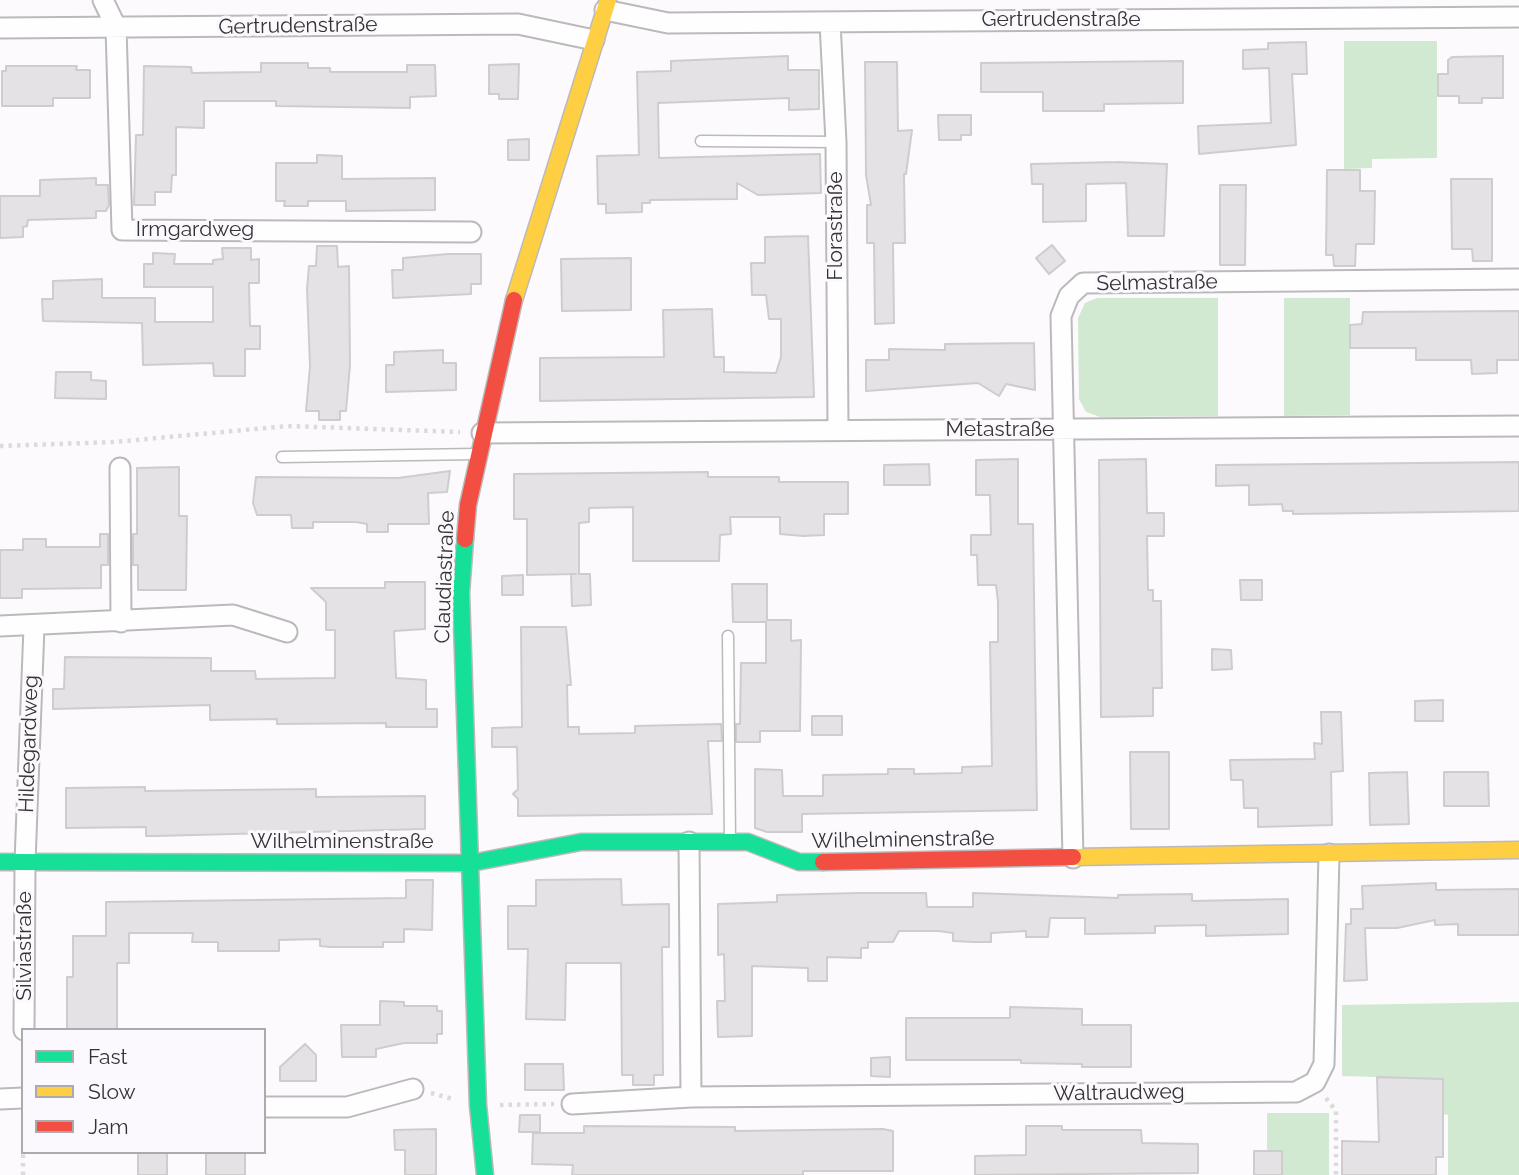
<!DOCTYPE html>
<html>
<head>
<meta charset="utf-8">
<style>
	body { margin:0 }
	#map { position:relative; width:1519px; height:1175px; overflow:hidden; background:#fcfafd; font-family:Raleway,sans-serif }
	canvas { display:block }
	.legend { position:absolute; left:21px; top:1028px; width:245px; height:126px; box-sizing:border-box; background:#fcf9fe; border:2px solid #acaaae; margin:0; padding:9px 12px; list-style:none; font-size:21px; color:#343335 }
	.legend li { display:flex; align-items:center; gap:14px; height:35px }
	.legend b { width:35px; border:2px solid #acaaae }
</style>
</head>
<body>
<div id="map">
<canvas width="1519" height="1175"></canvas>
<ul class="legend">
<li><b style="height:9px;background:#16e098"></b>Fast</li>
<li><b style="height:9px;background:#ffcf43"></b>Slow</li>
<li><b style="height:9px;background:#f24e42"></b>Jam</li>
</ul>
</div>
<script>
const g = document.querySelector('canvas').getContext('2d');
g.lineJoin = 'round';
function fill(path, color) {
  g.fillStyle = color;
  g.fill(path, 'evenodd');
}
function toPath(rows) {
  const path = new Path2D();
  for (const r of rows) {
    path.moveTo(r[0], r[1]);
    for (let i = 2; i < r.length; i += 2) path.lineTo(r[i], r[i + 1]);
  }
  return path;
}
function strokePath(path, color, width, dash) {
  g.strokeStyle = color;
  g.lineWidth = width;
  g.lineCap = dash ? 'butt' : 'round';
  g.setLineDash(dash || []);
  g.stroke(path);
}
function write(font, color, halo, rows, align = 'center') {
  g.font = font + ' Raleway,sans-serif';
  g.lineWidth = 6;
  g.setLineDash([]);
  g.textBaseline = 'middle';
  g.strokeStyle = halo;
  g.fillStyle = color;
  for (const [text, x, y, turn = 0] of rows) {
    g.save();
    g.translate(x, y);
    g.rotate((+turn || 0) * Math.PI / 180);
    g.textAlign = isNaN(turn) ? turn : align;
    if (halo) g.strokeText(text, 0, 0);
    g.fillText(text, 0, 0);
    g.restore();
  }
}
fill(toPath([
	[1344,41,1437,41,1437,158,1372,159,1372,168,1344,169],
	[1097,298,1218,298,1218,416,1100,417,1086,412,1079,399,1078,318,1085,303],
	[1284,298,1350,298,1350,415,1284,416],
	[1519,1002,1519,1175,1448,1175,1448,1115,1443,1114,1442,1079,1342,1076,1342,1005],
	[1267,1113,1329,1113,1329,1175,1267,1175]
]), '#d1e9d0');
const building = toPath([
	[1306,42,1307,74,1292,74,1296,145,1199,154,1198,126,1271,123,1269,68,1243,69,1243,50,1268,49,1268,43,1306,42],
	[788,56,788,70,819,70,819,109,789,110,789,98,658,103,659,158,820,154,821,193,758,195,737,183,737,199,650,200,650,203,642,203,642,212,606,213,606,204,598,204,597,156,639,155,637,72,671,71,671,61,788,56],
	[1503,56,1503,98,1482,98,1482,103,1459,103,1459,96,1438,96,1438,74,1448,74,1448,60,1452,57,1503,56],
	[1183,61,1183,103,1104,104,1104,111,1043,111,1043,92,981,92,981,63,1183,61],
	[865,62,897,62,898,131,912,130,906,174,904,174,905,243,893,243,894,323,875,324,874,243,867,243,867,205,871,205,866,175,865,62],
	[261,63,308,63,308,68,330,68,330,72,407,72,407,65,435,65,436,96,410,97,410,108,276,106,276,101,204,101,204,128,176,127,176,175,172,175,171,192,155,192,155,205,134,205,136,135,143,135,144,66,191,67,192,73,261,72,261,63],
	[519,64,518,99,499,99,499,94,489,94,489,65,519,64],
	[6,66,77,66,76,70,90,70,90,98,53,98,53,106,2,106,2,71,6,71,6,66],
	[938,115,971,115,971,135,961,135,961,140,939,140,938,115],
	[529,139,529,160,508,160,508,140,529,139],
	[317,155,342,156,342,179,435,178,435,210,346,211,346,201,308,201,308,206,284,206,285,201,276,201,276,163,317,163,317,155],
	[1117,162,1167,164,1164,236,1128,236,1126,183,1086,184,1086,221,1043,222,1043,184,1032,184,1031,164,1117,162],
	[1327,170,1360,170,1360,191,1375,191,1374,244,1356,244,1355,266,1334,266,1333,255,1326,255,1327,170],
	[96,178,96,185,108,185,109,205,106,211,96,211,96,218,28,220,27,226,23,227,23,237,0,238,0,196,40,196,40,180,96,178],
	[1451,179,1492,179,1492,261,1473,261,1472,249,1452,249,1451,179],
	[1220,185,1246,185,1245,265,1220,265,1220,185],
	[808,236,814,397,540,401,540,358,664,357,663,310,712,309,714,357,724,357,724,372,776,373,781,357,781,319,769,319,766,295,752,295,751,263,765,263,765,237,808,236],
	[1052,245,1065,261,1049,274,1036,258,1052,245],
	[317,246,337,246,338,267,349,266,350,365,346,411,340,411,340,420,319,420,319,411,306,411,310,366,307,289,309,266,316,266,317,246],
	[222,248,251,248,251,260,259,259,259,283,249,283,250,326,260,326,260,349,245,349,245,376,214,376,213,363,143,365,142,323,43,321,42,299,53,299,53,281,102,279,102,298,155,298,155,322,213,322,213,287,144,287,144,264,153,264,153,253,175,254,174,264,213,264,213,260,223,259,222,248],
	[448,254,481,254,481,284,471,284,471,294,393,298,392,270,403,270,403,258,448,254],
	[631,258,631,310,562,311,561,259,631,258],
	[1519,311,1519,360,1497,360,1497,373,1472,374,1471,360,1416,360,1416,348,1350,348,1350,325,1362,324,1363,312,1519,311],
	[1034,343,1035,390,1006,384,999,396,978,383,866,391,866,360,889,360,889,349,945,350,945,344,1034,343],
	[443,350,443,363,456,363,456,390,386,392,386,365,394,365,394,352,443,350],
	[56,372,91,372,91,380,106,381,106,399,55,398,56,372],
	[1018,459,1018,524,1033,524,1037,810,802,814,802,832,767,832,755,828,755,769,782,770,783,796,823,796,823,775,888,774,888,769,914,769,914,774,962,773,962,767,992,766,990,642,998,642,998,602,996,585,978,585,977,555,971,555,971,535,991,535,990,495,976,495,976,460,1018,459],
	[1146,459,1147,513,1164,513,1164,536,1147,536,1148,590,1153,590,1153,601,1161,601,1162,688,1153,688,1153,716,1101,717,1099,460,1146,459],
	[1519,462,1519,511,1293,514,1293,511,1283,511,1282,504,1249,505,1249,485,1216,486,1216,465,1519,462],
	[929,464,930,485,884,485,884,465,929,464],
	[179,467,179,516,187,516,186,590,138,590,138,565,133,565,133,534,137,534,137,468,179,467],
	[450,471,447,492,428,493,429,524,388,524,388,532,367,532,367,524,356,522,313,522,313,528,292,528,291,515,257,515,253,503,256,477,398,478,450,471],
	[708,472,708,477,779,477,779,482,848,482,848,514,824,514,824,535,803,536,780,534,780,517,730,517,731,534,720,535,719,561,633,561,633,507,589,508,589,522,579,523,579,574,590,574,591,605,572,606,571,574,576,574,527,575,527,519,514,519,514,474,708,472],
	[100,534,108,534,108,565,101,565,101,588,22,589,22,598,0,598,0,550,23,550,23,539,46,539,46,547,100,547,100,534],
	[523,575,523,595,502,595,502,576,523,575],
	[1240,580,1262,580,1262,600,1241,600,1240,580],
	[385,582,425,582,425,629,394,631,396,678,426,680,426,709,437,709,437,727,386,727,386,723,277,724,277,719,210,720,210,705,53,709,53,689,64,689,65,657,211,658,211,671,255,671,256,679,335,678,335,630,326,630,326,602,311,588,385,588,385,582],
	[732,584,767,584,767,620,791,620,791,641,801,640,800,731,760,731,760,742,736,742,736,724,740,724,741,663,766,663,766,622,733,622,732,584],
	[521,627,566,627,571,685,567,685,568,727,579,727,579,734,635,733,635,726,721,724,722,741,708,741,712,814,518,816,518,799,513,794,518,789,517,747,492,747,492,728,522,727,521,627],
	[1212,649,1231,650,1232,669,1212,670,1212,649],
	[1443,700,1443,721,1415,721,1415,701,1443,700],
	[1321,712,1341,712,1343,771,1331,772,1332,825,1258,827,1258,808,1244,808,1243,780,1231,780,1230,760,1315,759,1314,743,1322,744,1321,712],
	[812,716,842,716,842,735,812,735,812,716],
	[1130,752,1169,752,1169,829,1131,829,1130,752],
	[1407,772,1409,824,1370,825,1369,773,1407,772],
	[1444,772,1488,772,1489,806,1444,806,1444,772],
	[145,787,145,791,316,789,316,797,425,796,425,829,156,836,146,836,146,827,66,828,66,788,145,787],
	[621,879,622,905,669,904,669,947,662,947,663,1075,654,1075,654,1085,633,1085,633,1075,622,1075,621,963,566,963,565,1020,526,1019,528,949,508,949,508,906,536,906,536,880,621,879],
	[406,880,433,880,432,930,404,929,404,942,383,942,383,947,330,947,320,946,320,939,279,940,279,951,218,951,218,942,192,942,193,933,129,933,129,963,117,963,117,1030,67,1030,67,977,73,977,73,936,106,936,106,902,406,898,406,880],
	[1436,883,1436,890,1519,889,1519,935,1458,935,1458,924,1435,925,1435,920,1397,928,1365,928,1367,980,1344,981,1346,924,1351,924,1351,909,1363,909,1362,886,1436,883],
	[860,893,926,893,927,907,973,907,973,893,1118,898,1118,895,1192,894,1192,901,1288,899,1288,934,1206,936,1206,925,1155,926,1155,933,1085,934,1085,918,1050,918,1048,937,1026,937,1026,931,991,933,991,942,973,942,953,941,953,933,939,931,899,931,893,942,868,942,868,948,861,948,861,958,827,957,827,981,808,981,808,968,752,966,752,1036,718,1037,717,1001,725,1001,724,954,718,955,718,904,777,902,777,895,860,893],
	[380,1001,404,1002,404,1006,437,1006,437,1011,442,1011,442,1034,437,1034,437,1043,404,1043,376,1049,376,1057,342,1057,341,1025,380,1025,380,1001],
	[1010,1007,1082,1009,1082,1025,1131,1025,1131,1067,1082,1067,1082,1064,1021,1063,1021,1060,906,1060,906,1018,1010,1018,1010,1007],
	[305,1044,316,1055,316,1081,280,1081,280,1067,305,1044],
	[890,1057,890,1077,871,1076,871,1058,890,1057],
	[525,1064,563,1064,564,1090,525,1090,525,1064],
	[1377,1077,1443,1079,1443,1157,1436,1157,1436,1175,1342,1175,1342,1141,1379,1142,1377,1077],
	[520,1115,540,1115,540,1132,519,1132,520,1115],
	[584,1126,735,1127,735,1131,883,1129,893,1131,893,1171,803,1171,803,1175,572,1175,573,1165,532,1164,533,1133,584,1133,584,1126],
	[1026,1126,1062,1126,1062,1130,1141,1130,1142,1143,1198,1144,1198,1173,975,1175,975,1156,1026,1155,1026,1126],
	[436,1129,436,1175,405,1175,405,1150,395,1150,394,1130,436,1129],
	[1254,1151,1282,1151,1282,1175,1254,1175,1254,1151],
	[138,1152,167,1152,167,1175,138,1175,138,1152],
	[206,1152,245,1152,245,1175,206,1175,206,1152]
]);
fill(building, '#e4e2e4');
strokePath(building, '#cfccce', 2);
const lane = toPath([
	[701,141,836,142],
	[282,457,477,454],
	[728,636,730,842]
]);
const street = toPath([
	[103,0,116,27,122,230,471,232],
	[605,10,668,23,1519,17],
	[830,22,836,142,838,429],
	[0,28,518,24,594,40],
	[482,433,1519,426],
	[120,468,121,622],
	[0,626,233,615,287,632],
	[689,842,691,1097,1296,1092,1315,1082,1324,1064,1329,854],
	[1073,858,1061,316,1069,296,1083,283,1519,279],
	[24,1030,25,862,34,627],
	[0,1099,23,1098],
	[572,1104,691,1097],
	[264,1107,347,1107,413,1089]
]);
const fast = toPath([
	[465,539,461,593,478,1105,485,1175],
	[0,862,471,863,581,842,748,842,799,862,823,862]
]);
const slow = toPath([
	[514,300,608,0],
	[1073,857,1519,850]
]);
const jam = toPath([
	[465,539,468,505,514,300],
	[823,862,1073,857]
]);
strokePath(lane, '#bbb9bc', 13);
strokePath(street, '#bbb9bc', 23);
strokePath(fast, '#bbb9bc', 19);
strokePath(slow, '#bbb9bc', 19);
strokePath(jam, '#bbb9bc', 19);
strokePath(toPath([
	[0,446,114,442,288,426,460,432],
	[431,1093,453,1099],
	[1326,1098,1336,1111,1336,1175],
	[500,1105,554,1104],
	[23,1175,23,1152]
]), '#dcdbdc', 4.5, [3.5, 5]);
strokePath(lane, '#fffeff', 10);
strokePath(street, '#fffeff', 19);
strokePath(fast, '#16e098', 16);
strokePath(slow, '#ffcf43', 16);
strokePath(jam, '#f24e42', 16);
write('21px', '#343335', '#fcf9fe', [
	["Gertrudenstraße",1061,20],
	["Gertrudenstraße",298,26,-1],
	["Florastraße",836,226,-90],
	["Irmgardweg",195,230],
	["Selmastraße",1157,283,-1],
	["Metastraße",1000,430],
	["Claudiastraße",445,577,-88],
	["Hildegardweg",29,744,-88],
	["Wilhelminenstraße",903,840,-1],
	["Wilhelminenstraße",342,842],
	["Silviastraße",25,946,-90],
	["Waltraudweg",1119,1093,-1]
]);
</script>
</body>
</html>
